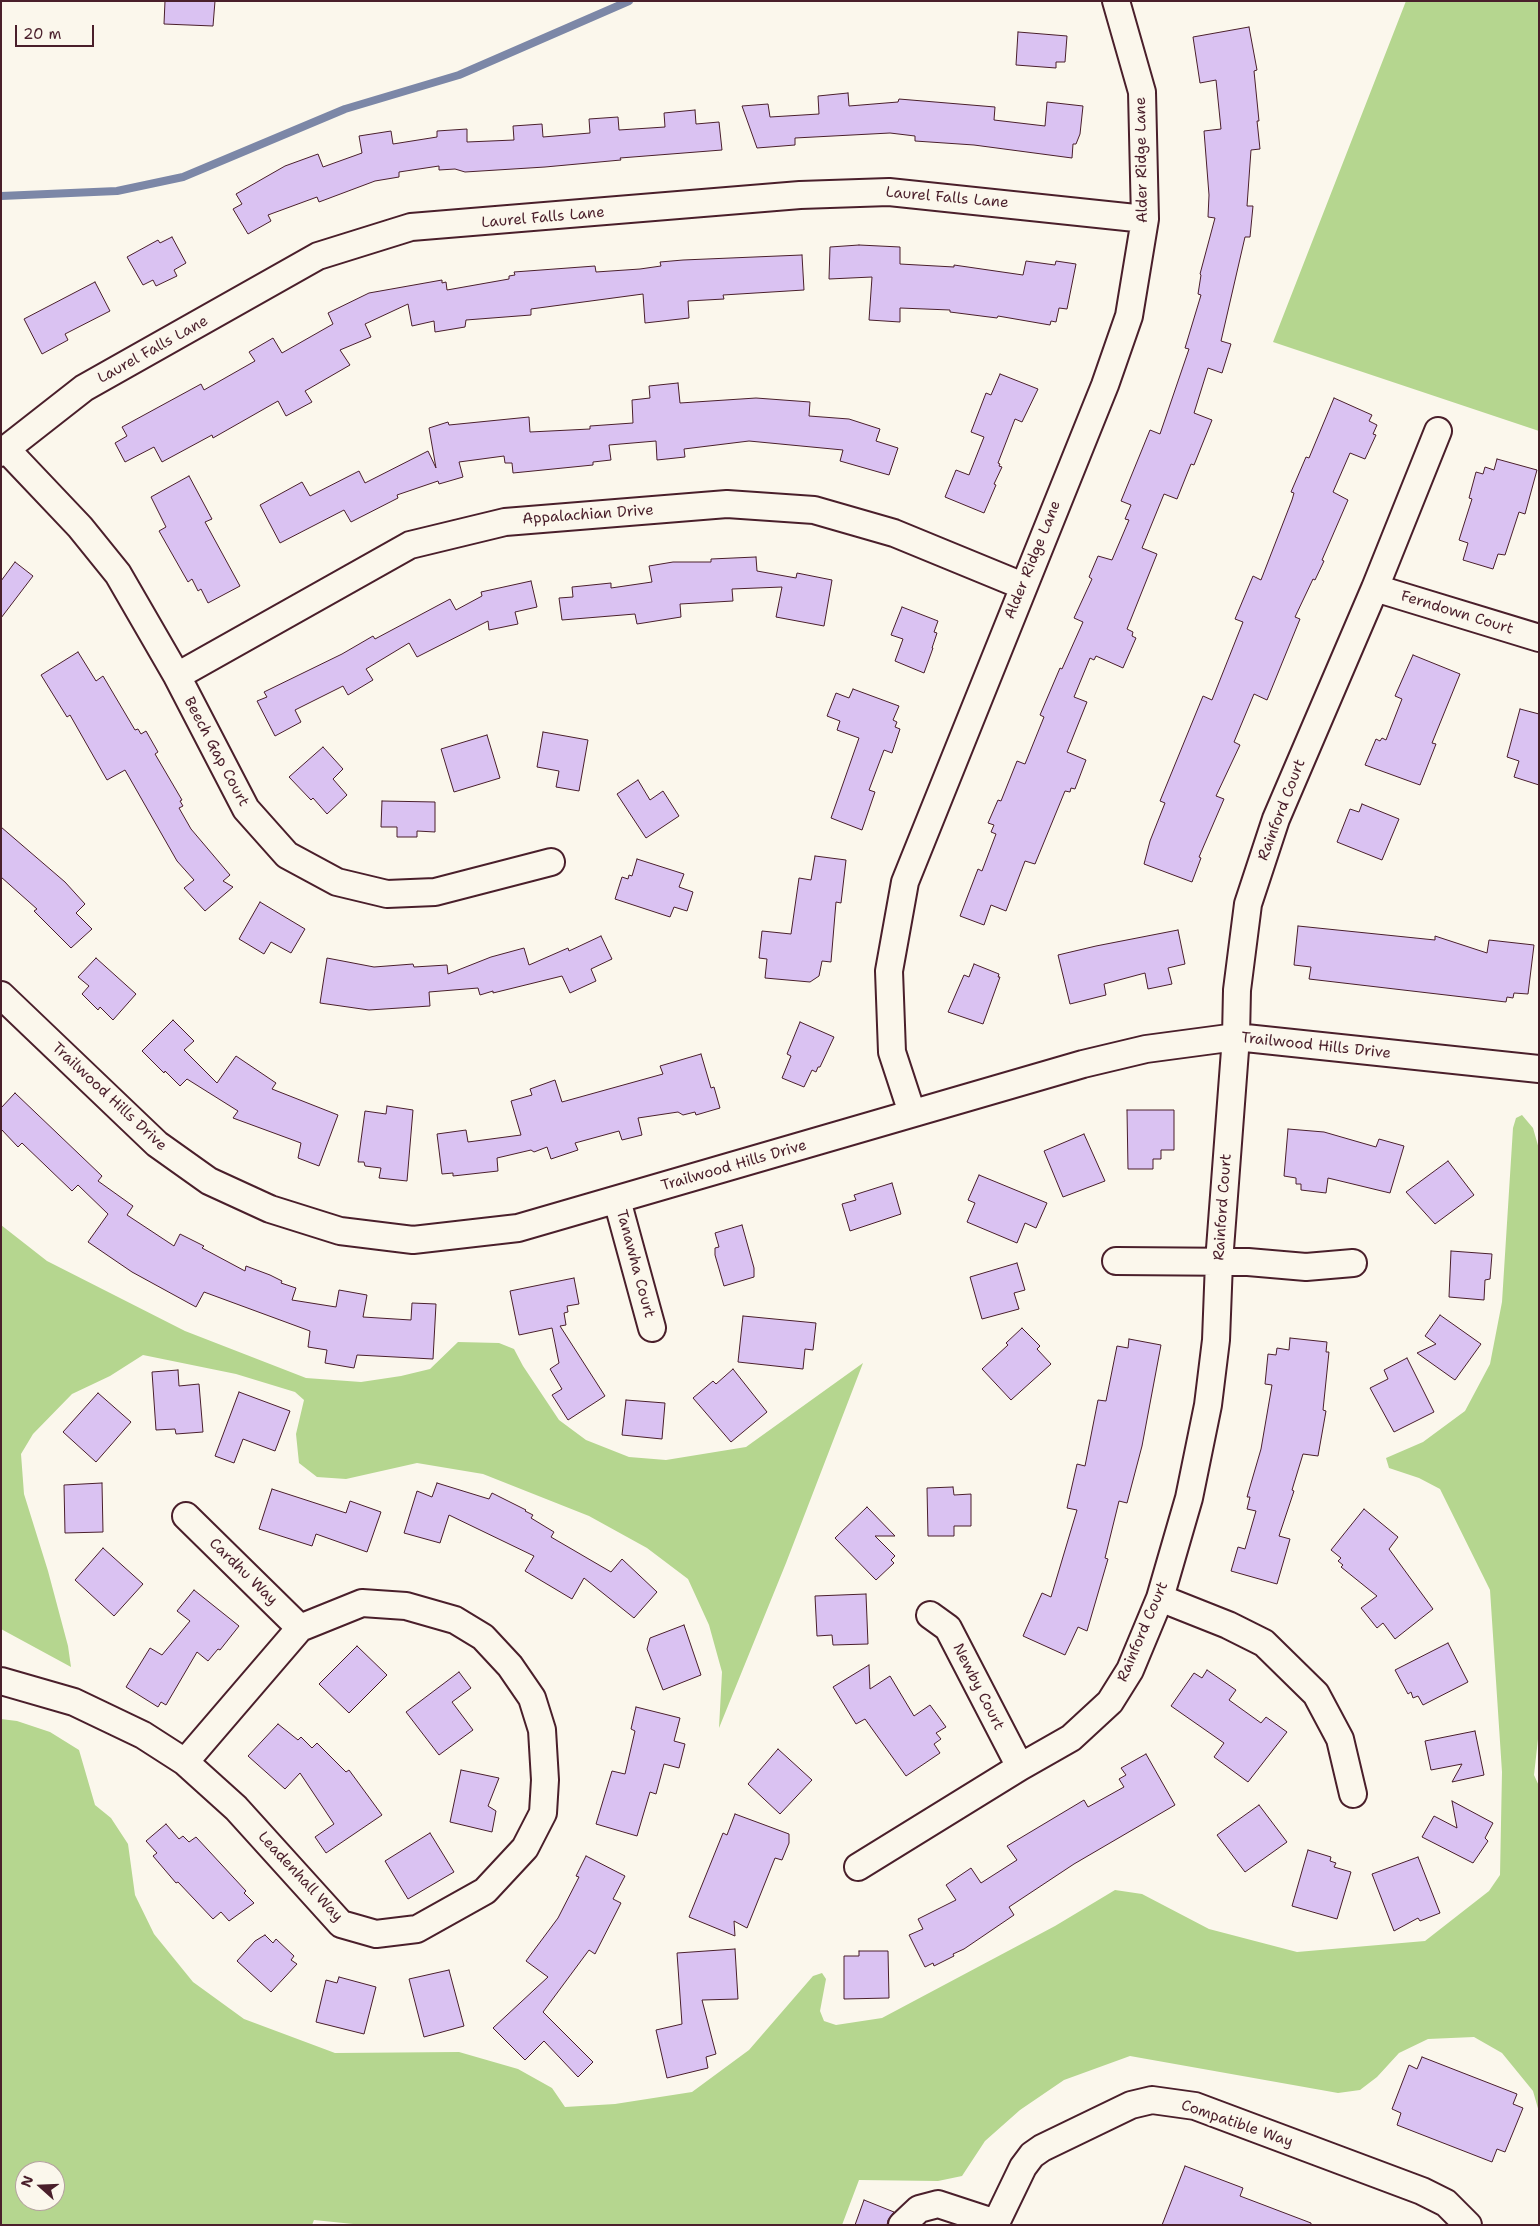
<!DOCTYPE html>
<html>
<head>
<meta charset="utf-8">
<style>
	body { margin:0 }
	#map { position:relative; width:1540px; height:2226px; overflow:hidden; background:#fbf7ec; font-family:"Shantell Sans",sans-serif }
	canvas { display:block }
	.frame { position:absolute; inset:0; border:2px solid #4a1f2b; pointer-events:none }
	.north { position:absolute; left:15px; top:2161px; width:50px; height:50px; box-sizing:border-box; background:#fbf7ec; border:1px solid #b4a19f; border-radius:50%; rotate:290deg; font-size:14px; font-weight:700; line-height:20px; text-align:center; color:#4a1f2b }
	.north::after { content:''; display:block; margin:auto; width:18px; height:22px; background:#4a1f2b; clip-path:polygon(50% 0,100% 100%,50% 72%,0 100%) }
	.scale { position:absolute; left:15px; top:25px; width:79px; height:22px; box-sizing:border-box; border:2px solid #4a1f2b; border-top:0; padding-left:6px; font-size:15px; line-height:18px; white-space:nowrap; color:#4a1f2b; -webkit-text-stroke:4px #fbf7ec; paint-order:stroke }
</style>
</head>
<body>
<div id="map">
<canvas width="1540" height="2226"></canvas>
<div class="frame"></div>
<div class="north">N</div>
<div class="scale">20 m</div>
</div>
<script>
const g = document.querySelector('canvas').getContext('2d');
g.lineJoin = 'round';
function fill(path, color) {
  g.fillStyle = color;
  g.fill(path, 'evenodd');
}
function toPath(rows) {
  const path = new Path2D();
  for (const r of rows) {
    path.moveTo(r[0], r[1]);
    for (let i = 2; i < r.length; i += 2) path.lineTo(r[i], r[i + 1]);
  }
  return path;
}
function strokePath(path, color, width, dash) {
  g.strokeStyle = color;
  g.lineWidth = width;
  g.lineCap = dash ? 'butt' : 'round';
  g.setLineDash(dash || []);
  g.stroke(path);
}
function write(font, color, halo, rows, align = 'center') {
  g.font = font + ' "Shantell Sans",sans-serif';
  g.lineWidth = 5;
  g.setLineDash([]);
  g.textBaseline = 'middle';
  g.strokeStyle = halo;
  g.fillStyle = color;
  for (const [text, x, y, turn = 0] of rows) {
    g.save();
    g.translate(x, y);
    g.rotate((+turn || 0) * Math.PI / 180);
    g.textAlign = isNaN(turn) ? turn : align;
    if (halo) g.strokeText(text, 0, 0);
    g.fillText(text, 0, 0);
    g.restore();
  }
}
fill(toPath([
	[1406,1,1539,1,1539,431,1273,342],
	[1522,1115,1533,1128,1539,1149,1539,1730,1534,1775,1539,1786,1539,2112,1533,2091,1502,2053,1474,2037,1428,2039,1399,2053,1377,2077,1360,2090,1338,2093,1130,2056,1064,2080,1020,2110,985,2141,962,2176,938,2181,859,2180,842,2225,363,2225,314,2220,312,2225,1,2225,1,1719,17,1721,50,1732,79,1750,95,1805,111,1818,128,1844,135,1895,154,1934,193,1982,244,2019,335,2053,459,2052,518,2069,552,2088,565,2107,615,2104,692,2092,749,2050,813,1976,822,1973,826,1979,820,2011,824,2021,836,2025,882,2018,1055,1926,1115,1890,1142,1894,1209,1929,1297,1952,1425,1941,1489,1891,1500,1875,1502,1772,1490,1590,1440,1489,1419,1478,1389,1468,1386,1458,1423,1442,1465,1411,1490,1364,1502,1302,1513,1128,1516,1118],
	[25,2171,55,2171,55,2201,25,2201],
	[1,1225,47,1261,185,1331,306,1378,361,1382,401,1376,430,1369,458,1342,499,1343,514,1349,523,1366,559,1420,586,1440,629,1457,666,1460,746,1447,863,1363,786,1563,719,1728,722,1672,709,1625,688,1579,647,1548,589,1516,483,1474,417,1463,346,1479,317,1477,299,1463,296,1434,304,1400,295,1392,236,1374,143,1355,110,1376,72,1394,33,1434,21,1454,24,1494,48,1571,68,1646,71,1667,1,1629]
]), '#b5d68f');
strokePath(toPath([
	[1,196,117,191,183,177,345,109,459,75,629,1]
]), '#7c87a7', 8);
const building = toPath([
	[165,1,215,1,213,26,164,24,165,1],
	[1249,27,1257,70,1254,71,1259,121,1257,121,1260,149,1251,150,1247,206,1253,206,1250,237,1245,237,1221,341,1231,344,1222,373,1208,368,1194,413,1212,420,1194,465,1191,464,1177,499,1164,494,1142,548,1157,554,1127,629,1133,632,1132,636,1136,638,1123,668,1096,656,1094,660,1090,658,1074,697,1087,702,1067,752,1086,760,1075,789,1071,788,1070,792,1065,791,1035,864,1025,861,1006,911,991,905,984,925,960,916,978,869,982,871,996,834,991,832,994,825,988,823,998,800,1001,801,1017,761,1025,764,1044,717,1040,715,1060,668,1062,669,1083,622,1074,618,1092,579,1089,577,1098,556,1112,560,1129,520,1125,519,1131,505,1121,501,1150,430,1160,434,1189,349,1185,348,1201,295,1198,294,1201,275,1200,274,1215,218,1208,217,1209,195,1204,131,1221,129,1216,80,1200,83,1193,37,1249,27],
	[1018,32,1067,36,1065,62,1056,62,1056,68,1016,65,1018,32],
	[848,93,849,106,898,102,899,99,995,107,994,120,1045,126,1047,102,1083,106,1080,134,1076,144,1073,144,1072,158,974,145,915,141,915,136,890,133,795,138,795,145,757,148,742,106,768,104,770,117,819,114,818,96,848,93],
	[695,110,696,124,719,122,722,150,620,158,621,160,545,167,465,172,455,169,439,170,439,166,399,172,399,177,375,181,319,202,317,197,268,215,271,221,248,234,233,209,242,204,236,194,285,166,318,154,323,167,362,153,359,136,391,131,393,144,437,137,437,131,467,129,467,142,514,140,513,126,542,124,543,137,590,133,589,119,618,117,619,130,665,127,664,113,695,110],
	[172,237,186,263,174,270,177,276,156,286,153,280,143,285,127,257,158,240,160,243,172,237],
	[859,245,900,247,900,264,954,267,954,265,1023,275,1026,261,1055,265,1056,261,1076,264,1067,309,1059,308,1056,322,1051,321,1050,325,998,316,997,318,950,312,950,310,900,308,900,322,869,320,872,277,829,279,830,247,859,245],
	[802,255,804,290,723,295,724,299,688,301,689,318,645,323,643,294,531,309,531,315,466,320,465,327,435,332,434,321,412,326,408,304,365,324,371,337,340,350,350,365,305,391,312,402,286,416,278,401,213,438,212,435,162,462,154,447,125,462,115,443,127,436,122,427,201,384,204,390,255,361,249,352,273,338,282,353,333,324,328,313,369,293,442,280,442,283,446,282,447,290,509,279,509,276,515,275,514,272,595,266,596,272,640,269,661,266,660,262,683,260,802,255],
	[95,282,110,311,65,334,68,340,42,354,24,319,95,282],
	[1000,374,1038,389,1022,422,1015,419,998,463,1000,464,999,466,1002,467,994,484,996,485,984,513,945,497,956,470,969,475,984,437,971,432,986,393,991,395,1000,374],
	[678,383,680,403,756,398,810,402,809,416,849,419,880,429,876,441,898,448,889,475,840,461,843,450,749,441,684,449,685,457,657,460,656,441,609,445,611,460,593,462,593,465,513,473,512,463,505,463,504,456,459,462,463,477,439,484,438,481,397,495,398,498,351,522,344,510,280,543,260,505,302,482,310,496,359,471,365,483,428,451,436,468,429,428,448,422,449,425,529,417,530,432,590,429,590,426,633,423,632,400,650,398,649,386,678,383],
	[1334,398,1372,415,1369,421,1377,425,1373,434,1376,435,1365,459,1350,453,1333,492,1348,500,1322,560,1324,561,1315,580,1313,579,1295,617,1300,619,1267,700,1254,694,1234,742,1240,745,1216,796,1224,799,1199,857,1201,858,1192,882,1144,864,1150,841,1165,803,1160,801,1203,696,1212,700,1243,622,1235,619,1253,576,1261,580,1292,500,1294,493,1291,492,1306,457,1309,458,1334,398],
	[1497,459,1537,470,1525,514,1519,512,1505,555,1498,554,1493,569,1463,560,1468,543,1459,540,1472,499,1469,498,1476,472,1483,474,1485,467,1494,470,1497,459],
	[189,476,212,519,205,522,240,586,208,603,201,589,198,591,192,579,188,582,159,531,166,527,151,497,189,476],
	[756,557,757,571,796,578,797,573,832,580,824,626,776,617,782,587,732,589,733,601,680,604,681,617,637,624,635,614,562,620,559,598,573,597,572,587,611,583,611,588,652,582,649,566,673,562,711,562,711,559,756,557],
	[15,562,33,576,1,618,1,581,15,562],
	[531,581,537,607,515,612,518,624,489,630,488,621,417,657,409,643,366,669,373,680,348,695,343,686,295,710,301,722,275,736,257,701,267,697,264,692,342,654,373,636,375,639,450,599,456,610,482,596,481,592,531,581],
	[902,607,938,621,934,632,937,633,932,648,933,648,924,673,895,661,903,639,891,635,902,607],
	[78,652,96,681,103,676,135,730,138,729,141,734,146,731,158,752,155,754,182,800,180,801,183,806,179,808,191,829,230,875,223,881,233,887,205,911,184,888,194,880,177,861,125,770,107,780,70,715,67,717,41,675,78,652],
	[1413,655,1460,674,1432,743,1436,744,1420,785,1365,765,1376,739,1380,741,1382,738,1386,740,1402,699,1395,696,1413,655],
	[853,689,899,706,893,720,897,722,895,727,900,729,892,753,884,750,869,790,875,792,862,830,831,818,859,738,837,730,840,721,827,716,836,693,849,698,853,689],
	[1520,709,1539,714,1539,785,1514,777,1519,761,1507,757,1520,709],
	[543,732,588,740,579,791,556,787,559,771,537,767,543,732],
	[487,735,500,778,454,792,441,749,487,735],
	[323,747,343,769,333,779,347,795,327,814,313,798,311,800,289,777,323,747],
	[638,780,650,800,663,791,679,816,646,838,617,794,638,780],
	[382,801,435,802,435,832,417,831,417,837,397,837,397,827,381,827,382,801],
	[1362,804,1399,819,1382,860,1337,842,1350,809,1359,812,1362,804],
	[1,827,65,882,85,904,76,913,92,929,71,948,34,911,37,909,1,877,1,827],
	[815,856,846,860,841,903,836,902,831,962,822,961,819,976,810,982,765,978,767,959,759,958,762,931,791,934,799,878,811,880,815,856],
	[637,859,684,874,679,887,693,892,687,911,674,907,670,917,615,899,622,877,628,879,629,875,632,876,637,859],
	[260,902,305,929,291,953,271,942,264,954,239,939,260,902],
	[1298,926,1435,940,1435,936,1487,953,1489,940,1534,945,1528,994,1514,993,1513,998,1507,997,1506,1002,1309,979,1311,967,1294,965,1298,926],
	[1178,930,1185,964,1168,968,1172,984,1148,989,1145,973,1104,984,1106,995,1070,1004,1058,955,1096,946,1178,930],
	[601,936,612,959,591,969,596,981,570,993,562,976,493,993,493,991,480,995,478,988,429,992,430,1006,369,1010,320,1003,327,958,374,967,413,964,414,967,447,965,448,974,491,957,524,948,529,965,568,948,569,951,601,936],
	[96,958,136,994,113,1020,100,1007,98,1010,82,994,89,986,78,977,96,958],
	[974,964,999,974,998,977,1000,977,983,1024,948,1012,964,975,969,977,974,964],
	[173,1020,194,1041,184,1050,217,1083,236,1056,276,1083,272,1089,338,1115,319,1166,298,1158,301,1143,233,1118,238,1111,187,1079,180,1086,165,1071,164,1073,142,1051,173,1020],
	[800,1022,834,1037,820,1067,818,1067,816,1072,812,1070,804,1087,782,1078,791,1056,787,1054,800,1022],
	[701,1054,711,1088,714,1087,720,1108,696,1115,695,1112,683,1115,678,1112,638,1118,642,1135,622,1140,619,1131,575,1143,578,1150,551,1159,547,1147,534,1152,531,1150,497,1158,498,1171,453,1176,453,1173,442,1174,437,1134,466,1130,468,1142,521,1135,511,1101,532,1095,530,1089,555,1080,562,1102,663,1074,660,1066,701,1054],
	[15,1093,102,1176,98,1181,133,1206,127,1215,174,1246,180,1234,204,1246,202,1248,245,1271,246,1266,270,1275,282,1281,281,1283,296,1288,292,1300,336,1307,339,1290,367,1295,363,1317,411,1320,412,1303,436,1304,433,1359,357,1355,354,1368,325,1363,327,1350,308,1347,310,1331,204,1292,196,1307,132,1272,88,1242,108,1214,78,1185,72,1191,22,1143,18,1147,1,1129,1,1108,15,1093],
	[387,1106,413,1110,407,1181,379,1178,381,1168,365,1166,364,1162,358,1162,365,1111,386,1114,387,1106],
	[1127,1110,1174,1110,1174,1150,1161,1150,1161,1159,1153,1159,1153,1169,1128,1169,1127,1110],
	[1288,1129,1324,1132,1376,1147,1379,1139,1404,1146,1390,1193,1328,1178,1326,1193,1301,1190,1301,1184,1296,1184,1296,1178,1284,1176,1288,1129],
	[1084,1134,1105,1181,1063,1197,1044,1151,1084,1134],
	[1448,1161,1474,1195,1435,1224,1406,1192,1448,1161],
	[979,1175,1047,1203,1036,1228,1025,1223,1017,1243,967,1222,975,1203,968,1200,979,1175],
	[892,1183,901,1214,850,1231,842,1204,856,1200,854,1195,892,1183],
	[742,1225,754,1268,754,1277,724,1286,715,1255,715,1248,719,1247,715,1233,742,1225],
	[1451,1251,1492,1254,1490,1279,1485,1280,1484,1300,1449,1297,1451,1251],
	[1017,1263,1025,1290,1014,1293,1019,1309,982,1319,970,1277,1017,1263],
	[574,1278,579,1304,567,1306,568,1312,564,1313,566,1325,560,1326,605,1396,568,1420,552,1395,562,1389,550,1369,559,1363,552,1328,519,1335,510,1291,574,1278],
	[1440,1315,1481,1344,1455,1380,1417,1353,1436,1344,1425,1336,1440,1315],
	[743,1316,816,1323,813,1350,805,1349,803,1369,738,1362,743,1316],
	[1022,1328,1040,1346,1037,1349,1051,1364,1011,1400,982,1369,1008,1345,1006,1343,1022,1328],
	[1290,1338,1327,1342,1326,1352,1329,1352,1323,1410,1326,1411,1318,1456,1303,1454,1292,1490,1294,1491,1279,1536,1290,1539,1277,1584,1231,1571,1238,1547,1245,1549,1256,1511,1247,1509,1250,1497,1247,1497,1261,1449,1272,1385,1265,1384,1268,1354,1276,1355,1277,1348,1289,1350,1290,1338],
	[1129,1339,1161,1345,1142,1446,1127,1503,1119,1501,1105,1558,1108,1559,1087,1631,1078,1627,1065,1655,1023,1636,1042,1593,1051,1597,1077,1510,1067,1508,1077,1464,1085,1466,1098,1400,1106,1401,1117,1346,1128,1348,1129,1339],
	[1407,1358,1434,1412,1394,1432,1370,1388,1388,1379,1384,1370,1407,1358],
	[733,1369,767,1412,731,1442,693,1398,713,1381,716,1384,733,1369],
	[178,1370,179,1386,199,1384,203,1432,176,1434,175,1429,156,1430,152,1372,178,1370],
	[239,1392,290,1411,275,1451,243,1439,234,1463,215,1456,239,1392],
	[98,1393,131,1422,96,1462,63,1432,98,1393],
	[626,1400,665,1403,662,1439,622,1435,626,1400],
	[102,1483,103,1532,65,1533,64,1485,102,1483],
	[437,1483,489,1499,492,1493,526,1510,525,1511,533,1515,531,1518,554,1532,551,1537,611,1572,622,1559,657,1592,634,1618,584,1578,572,1599,525,1571,534,1556,449,1515,440,1543,404,1533,417,1491,432,1497,437,1483],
	[953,1487,954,1495,971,1494,971,1526,954,1526,954,1536,928,1536,927,1488,953,1487],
	[272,1489,346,1513,350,1501,381,1512,367,1552,316,1534,312,1546,259,1529,272,1489],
	[867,1507,895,1536,875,1536,895,1556,891,1560,894,1563,876,1580,835,1538,867,1507],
	[1364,1509,1398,1537,1389,1549,1433,1609,1395,1639,1383,1623,1377,1628,1361,1608,1377,1596,1341,1567,1343,1565,1338,1561,1341,1558,1331,1550,1364,1509],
	[103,1548,143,1584,114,1616,75,1580,103,1548],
	[194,1590,239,1626,220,1650,218,1649,208,1661,197,1652,166,1705,161,1702,158,1707,126,1687,150,1648,162,1655,190,1621,177,1611,194,1590],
	[866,1594,868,1644,833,1645,832,1635,817,1636,815,1596,866,1594],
	[684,1625,701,1675,663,1690,647,1649,650,1638,684,1625],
	[1448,1643,1468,1682,1423,1705,1418,1696,1413,1698,1411,1692,1408,1694,1395,1670,1448,1643],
	[357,1646,387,1675,349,1713,319,1684,357,1646],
	[869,1665,870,1689,890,1676,914,1716,930,1705,946,1727,936,1733,941,1739,934,1744,940,1753,906,1776,865,1719,856,1724,833,1687,869,1665],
	[1207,1670,1236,1690,1229,1700,1261,1723,1266,1717,1287,1732,1248,1782,1214,1757,1224,1743,1171,1706,1194,1673,1202,1678,1207,1670],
	[459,1672,471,1688,452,1702,473,1730,439,1755,406,1712,459,1672],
	[636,1707,680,1718,674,1741,685,1744,679,1768,664,1764,656,1794,650,1792,637,1836,596,1824,612,1771,625,1774,635,1731,631,1729,636,1707],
	[278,1724,298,1740,301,1737,312,1748,317,1743,346,1772,349,1770,382,1815,326,1853,315,1837,334,1824,300,1773,285,1789,248,1756,278,1724],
	[1475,1731,1484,1775,1452,1782,1462,1764,1431,1770,1425,1741,1475,1731],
	[778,1749,812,1780,780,1814,748,1784,778,1749],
	[1146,1754,1175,1805,1074,1864,1009,1907,1014,1915,964,1949,953,1954,954,1956,934,1966,933,1963,925,1967,909,1935,923,1929,918,1919,956,1900,946,1885,971,1868,981,1883,1017,1860,1007,1846,1084,1800,1088,1807,1124,1787,1119,1779,1126,1775,1121,1768,1146,1754],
	[461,1770,499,1778,488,1806,496,1811,492,1832,450,1822,461,1770],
	[1452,1801,1493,1823,1485,1838,1488,1841,1473,1863,1422,1837,1434,1816,1457,1828,1452,1801],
	[1259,1805,1287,1842,1245,1872,1217,1835,1259,1805],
	[735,1814,789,1834,789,1843,782,1860,775,1858,747,1928,734,1921,735,1936,689,1917,723,1833,727,1835,735,1814],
	[166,1824,179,1839,183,1836,189,1842,196,1837,246,1891,244,1893,254,1903,229,1921,221,1912,213,1919,178,1882,176,1883,153,1856,157,1853,146,1841,166,1824],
	[430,1833,454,1872,408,1899,385,1861,430,1833],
	[1308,1850,1331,1857,1330,1861,1336,1863,1334,1867,1351,1872,1337,1919,1292,1906,1308,1850],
	[586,1856,625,1876,613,1899,621,1903,595,1954,589,1950,543,2012,593,2062,578,2077,544,2041,525,2060,493,2028,548,1977,526,1961,558,1918,579,1877,576,1876,586,1856],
	[1418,1857,1440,1913,1420,1921,1418,1918,1394,1931,1372,1874,1418,1857],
	[265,1935,273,1943,276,1939,294,1956,291,1960,297,1964,271,1992,237,1961,255,1941,265,1935],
	[735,1949,738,1999,702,2000,716,2054,706,2057,708,2068,667,2078,656,2030,682,2024,677,1953,735,1949],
	[859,1951,888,1951,889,1998,844,1999,844,1956,859,1956,859,1951],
	[449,1970,464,2026,424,2037,409,1979,449,1970],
	[339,1977,376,1987,364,2034,316,2022,326,1980,337,1983,339,1977],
	[1422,2057,1517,2094,1513,2104,1523,2108,1505,2152,1497,2149,1492,2162,1397,2125,1401,2113,1392,2109,1409,2065,1417,2069,1422,2057],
	[1185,2166,1243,2188,1240,2196,1311,2223,1311,2225,1162,2225,1185,2166],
	[864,2200,894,2212,888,2220,887,2225,855,2225,864,2200]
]);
fill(building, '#dac2f2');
strokePath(building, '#4a1f2b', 1);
const minor = toPath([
	[6,449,80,527,118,574,177,676,246,809,287,855,337,882,387,894,435,892,551,862],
	[1,453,84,388,318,256,411,227,800,195,889,192,1145,219],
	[1375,588,1539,638],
	[177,676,410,545,505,522,727,504,814,510,894,533,1023,586],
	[1,995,157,1144,209,1181,270,1209,340,1231,413,1240,518,1228,1083,1064,1146,1049,1236,1037,1539,1069],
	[912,1113,892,1052,889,971,905,882,1105,385,1129,316,1145,219,1142,92,1116,1],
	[617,1200,652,1328],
	[1116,1261,1248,1262,1306,1267,1353,1263],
	[186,1516,300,1628],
	[1160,1598,1228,1625,1264,1643,1316,1694,1340,1739,1353,1794],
	[930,1615,948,1628,1020,1767],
	[1,1681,74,1702,143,1735,185,1762,236,1808,341,1924,376,1934,417,1929,485,1891,525,1848,543,1813,545,1780,542,1730,532,1698,510,1666,483,1637,455,1620,406,1606,362,1603,300,1628,185,1762],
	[858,1867,1020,1767,1071,1738,1110,1702,1130,1670,1160,1598,1189,1498,1208,1405,1216,1340,1219,1262,1236,1037,1237,990,1248,904,1276,819,1375,588,1438,431],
	[902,2225,919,2209,938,2204,996,2223,1023,2167,1032,2155,1042,2148,1131,2105,1152,2100,1195,2106,1422,2191,1446,2203,1468,2225]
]);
strokePath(minor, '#4a1f2b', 30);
strokePath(minor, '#fbf7ec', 26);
write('15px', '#4a1f2b', '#fbf7ec', [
	["Alder Ridge Lane",1142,160,-91],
	["Laurel Falls Lane",947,198,5],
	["Laurel Falls Lane",543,218,-5],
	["Laurel Falls Lane",153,350,-29],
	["Appalachian Drive",588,515,-4],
	["Alder Ridge Lane",1033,560,-68],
	["Ferndown Court",1457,613,17],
	["Beech Gap Court",216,752,62],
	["Rainford Court",1282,810,-69],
	["Trailwood Hills Drive",1316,1046,6],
	["Trailwood Hills Drive",109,1097,43],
	["Trailwood Hills Drive",734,1166,-16],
	["Rainford Court",1223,1207,-86],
	["Tanawha Court",635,1264,75],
	["Cardhu Way",243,1572,44],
	["Rainford Court",1143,1632,-67],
	["Newby Court",978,1687,63],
	["Leadenhall Way",300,1877,47],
	["Compatible Way",1237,2124,19]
]);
</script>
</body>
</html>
